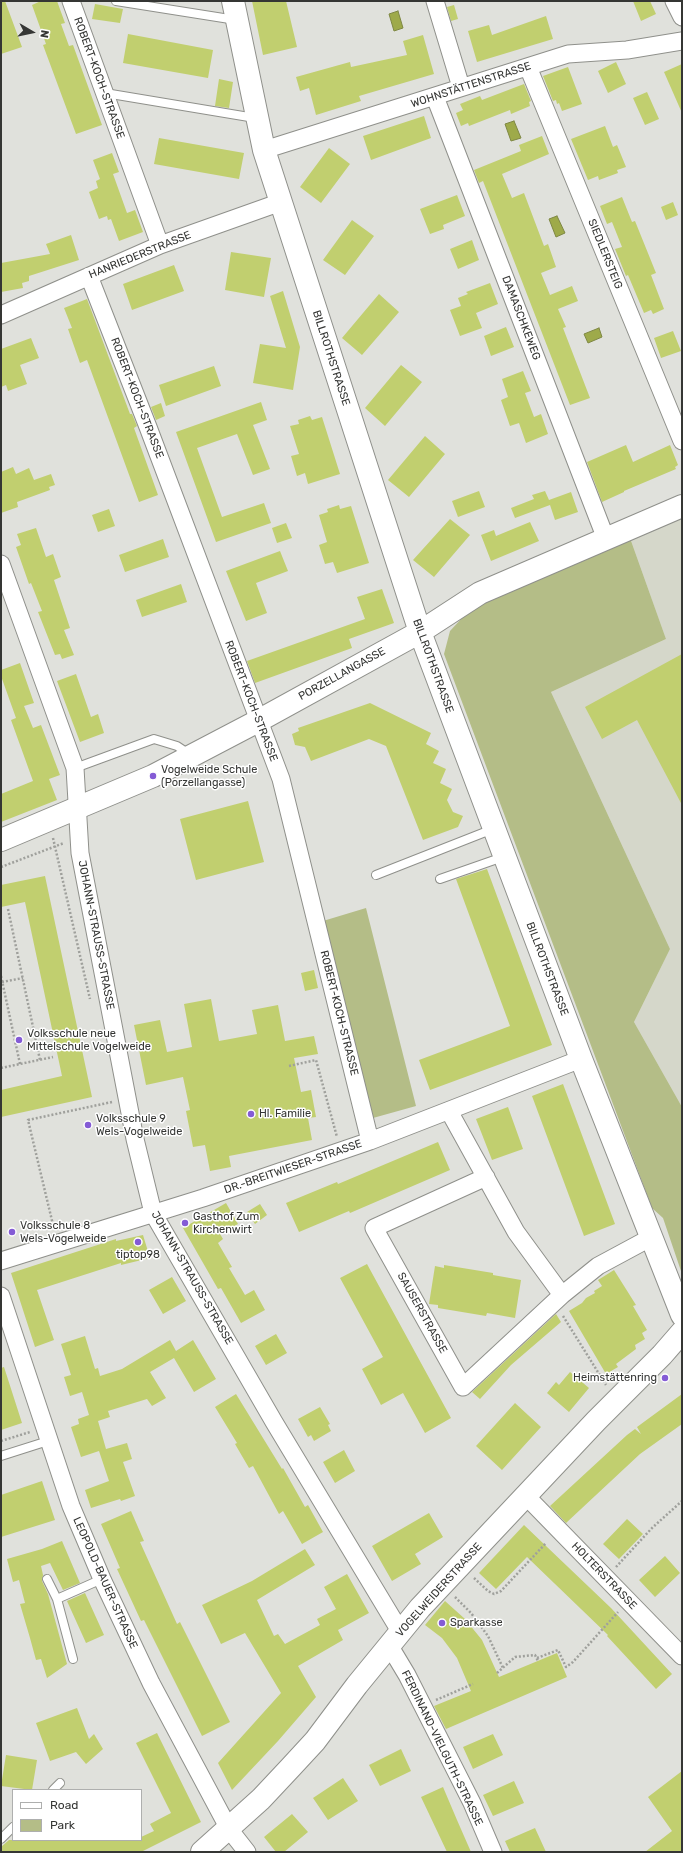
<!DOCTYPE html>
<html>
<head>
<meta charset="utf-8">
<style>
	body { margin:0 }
	#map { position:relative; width:683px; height:1853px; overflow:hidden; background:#e0e1dc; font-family:Rubik,sans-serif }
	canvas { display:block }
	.frame { position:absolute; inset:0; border:2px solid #353634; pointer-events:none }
	.legend { position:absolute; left:12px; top:1789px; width:130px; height:52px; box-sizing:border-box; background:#fff; border:1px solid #aeafae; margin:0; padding:5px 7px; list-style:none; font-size:12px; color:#353634 }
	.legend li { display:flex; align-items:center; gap:8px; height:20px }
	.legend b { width:20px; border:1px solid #aeafae }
	.north { position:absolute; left:12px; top:12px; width:40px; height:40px; -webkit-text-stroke:3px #fff; paint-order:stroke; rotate:99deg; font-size:11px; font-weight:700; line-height:16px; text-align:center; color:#353634 }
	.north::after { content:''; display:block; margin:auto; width:14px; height:18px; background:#353634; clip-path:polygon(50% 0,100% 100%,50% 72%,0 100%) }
</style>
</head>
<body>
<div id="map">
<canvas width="683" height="1853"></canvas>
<div class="frame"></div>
<ul class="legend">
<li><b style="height:5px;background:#fff"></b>Road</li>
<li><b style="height:11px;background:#b4bd87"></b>Park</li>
</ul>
<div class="north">N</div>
</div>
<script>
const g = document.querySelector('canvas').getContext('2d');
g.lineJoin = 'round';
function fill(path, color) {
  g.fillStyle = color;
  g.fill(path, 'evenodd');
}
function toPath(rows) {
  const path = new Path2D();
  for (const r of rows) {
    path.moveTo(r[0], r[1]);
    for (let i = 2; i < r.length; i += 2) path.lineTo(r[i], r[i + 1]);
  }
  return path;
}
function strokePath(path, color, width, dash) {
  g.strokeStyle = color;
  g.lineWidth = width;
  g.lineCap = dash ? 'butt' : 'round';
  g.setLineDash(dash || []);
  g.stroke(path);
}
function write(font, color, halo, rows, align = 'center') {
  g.font = font + ' Rubik,sans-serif';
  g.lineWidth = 3;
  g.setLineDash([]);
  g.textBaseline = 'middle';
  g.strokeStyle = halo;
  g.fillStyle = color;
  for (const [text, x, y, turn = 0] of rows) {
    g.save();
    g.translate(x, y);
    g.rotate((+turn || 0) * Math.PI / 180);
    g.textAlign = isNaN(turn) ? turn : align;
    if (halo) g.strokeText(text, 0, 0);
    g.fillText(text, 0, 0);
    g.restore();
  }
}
fill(toPath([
	[682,515,682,1107,634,1022,670,949,551,692,666,639,630,538]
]), '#d5d7ca');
fill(toPath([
	[630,538,666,639,551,692,670,949,634,1022,682,1107,682,1274,663,1218,652,1208,444,654,450,631,463,617,493,597],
	[366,908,416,1106,373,1118,323,921]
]), '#b4bd87');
const water = toPath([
	[398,11,403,28,394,31,389,14,398,11],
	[514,121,521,138,511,141,505,124,514,121],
	[557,216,565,233,556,237,549,219,557,216],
	[599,328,602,337,588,343,584,334,599,328]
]);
fill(water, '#9eaa4a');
strokePath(water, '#7e8743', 1);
fill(toPath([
	[1,1,5,1,22,47,1,54],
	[41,1,57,1,65,23,61,24,69,46,73,45,102,125,76,134,43,45,46,44,32,5],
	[252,1,286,1,297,47,263,55],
	[633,1,650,1,656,14,641,21],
	[95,4,123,9,120,23,92,19],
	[454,5,458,19,451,21,447,7],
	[546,16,553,39,477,62,468,31,489,25,492,35],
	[128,34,213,50,208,78,123,63],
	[423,35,434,74,359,96,361,101,316,115,309,88,300,91,296,77,350,62,351,67,407,55,403,41],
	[616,62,626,84,608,93,598,71],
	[682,64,682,113,664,72],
	[568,67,582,104,562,111,559,103,557,104,556,100,553,101,543,76],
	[219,79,233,82,229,108,215,106],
	[524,84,531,101,529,102,530,106,511,114,510,110,469,126,468,123,461,126,456,113,463,110,460,104,480,96,482,100],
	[647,92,659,119,645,125,633,98],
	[424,116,431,138,371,160,363,136],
	[605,126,613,147,617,145,626,167,617,170,618,173,599,180,598,176,588,180,571,139],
	[542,136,549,154,502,174,512,198,524,193,544,246,548,244,556,267,541,273,550,295,572,286,578,301,558,309,566,327,563,328,590,398,570,405,483,181,479,183,474,170,521,151,519,145],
	[159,138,244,153,239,179,154,164],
	[329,148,350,164,321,203,300,187],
	[112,153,119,172,113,174,127,213,135,210,143,232,119,241,111,219,108,220,107,216,99,219,89,192,98,188,96,181,100,179,93,160],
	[457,195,465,216,443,225,444,229,430,234,420,209],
	[622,197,632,222,635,221,656,273,651,275,664,309,653,314,651,310,644,313,628,275,626,276,615,249,622,247,612,222,607,224,600,206],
	[673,202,678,215,666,220,661,207],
	[352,220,374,236,345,275,323,260],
	[71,235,79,260,29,276,29,281,22,283,23,288,1,292,1,263,50,254,46,244],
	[472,240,479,260,458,269,450,249],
	[231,252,271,258,264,297,225,290],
	[174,265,184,291,132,310,123,284],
	[490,283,498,304,476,313,482,328,460,336,450,310,461,306,458,298,468,294,466,292],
	[283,291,300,347,293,390,253,383,260,344,286,348,270,296],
	[379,294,399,312,362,355,342,338],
	[87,299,130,414,132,414,137,426,134,428,158,495,139,502,87,360,80,363,68,329,72,328,64,308],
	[506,327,514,347,491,356,484,336],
	[673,331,681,351,661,358,654,338],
	[31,338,39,358,20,365,27,384,8,391,6,385,1,387,1,349],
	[401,365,422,382,385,426,365,408],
	[214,366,221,386,166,406,159,385],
	[523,371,531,391,525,393,534,417,541,414,548,434,526,443,519,423,510,426,501,400,508,397,502,379],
	[261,402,267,420,253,425,270,469,253,475,237,434,197,448,222,517,264,503,271,523,216,542,176,432],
	[161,403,165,416,156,420,151,407],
	[310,416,312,420,322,417,340,474,308,484,305,473,297,476,291,456,299,454,290,426,299,424,298,420],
	[425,436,445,454,409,497,388,480],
	[626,445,633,462,670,445,678,465,675,467,676,469,624,491,624,492,602,502,587,462],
	[13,467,16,474,29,468,34,480,51,474,55,485,49,487,50,490,17,502,18,507,1,513,1,472],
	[479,491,485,507,458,517,452,501],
	[545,491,549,500,571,492,578,512,555,520,550,505,515,518,511,508,534,499,532,495],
	[339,505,340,509,351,506,369,563,337,573,333,562,325,564,319,545,327,542,319,515,328,512,327,509],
	[109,509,115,526,98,532,92,515],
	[450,519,470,535,434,577,413,560],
	[530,522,539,541,491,561,481,535,494,530,496,536],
	[286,523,292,538,277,543,272,528],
	[36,528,46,557,53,554,61,577,54,580,70,628,64,630,74,655,62,659,60,654,55,655,38,612,42,611,31,583,29,584,16,547,21,545,17,534],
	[163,539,169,557,125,572,119,555],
	[280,551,288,571,256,583,267,613,246,621,226,571],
	[181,584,187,602,142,617,136,600],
	[382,589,394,623,349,639,352,648,255,683,247,661,365,619,357,597],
	[682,654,682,805,637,720,602,739,585,707],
	[20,663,34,703,24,706,33,728,41,725,60,775,49,779,57,800,1,822,1,794,33,781,11,720,16,718,1,676,1,670],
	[76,674,91,717,98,714,104,733,80,742,57,681],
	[370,703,431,733,426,744,439,751,433,763,446,769,440,783,452,789,447,800,453,812,463,816,458,827,423,840,386,746,369,739,311,761,305,747,295,745,292,734,299,731,298,728],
	[248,801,264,862,196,880,180,819],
	[487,869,552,1045,430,1090,419,1060,510,1026,456,879],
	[45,876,92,1097,1,1117,1,1090,62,1076,25,902,1,907,1,885],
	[314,970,318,988,305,991,301,973],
	[211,999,219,1041,257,1034,252,1010,278,1005,285,1041,314,1036,318,1054,294,1058,301,1092,311,1090,316,1117,308,1118,312,1140,229,1156,231,1167,210,1171,205,1145,193,1147,186,1111,190,1110,183,1077,146,1085,134,1025,160,1020,167,1052,192,1047,184,1004],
	[563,1084,615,1224,584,1236,532,1096],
	[508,1107,523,1149,492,1160,476,1119],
	[438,1142,450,1170,350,1213,349,1211,299,1232,286,1203,337,1182,338,1184],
	[226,1203,238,1224,220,1234,223,1239,218,1243,232,1267,229,1268,245,1295,254,1290,265,1310,241,1323,221,1288,218,1289,183,1228],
	[260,1204,267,1215,255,1224,247,1212],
	[143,1235,150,1258,121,1265,121,1263,37,1290,54,1340,35,1347,11,1273,116,1239,116,1241],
	[367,1264,451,1418,425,1433,403,1393,381,1405,362,1369,383,1357,340,1278],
	[444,1265,493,1273,493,1275,521,1280,515,1318,487,1313,486,1316,438,1308,438,1305,429,1304,435,1266,444,1268],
	[614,1270,636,1305,633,1306,647,1330,642,1333,645,1339,635,1345,636,1349,616,1364,618,1367,606,1374,569,1311,582,1303,586,1298,595,1293,594,1291,602,1286,598,1280],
	[172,1277,186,1301,163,1314,149,1290],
	[556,1314,561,1322,511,1365,480,1399,472,1392],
	[276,1334,287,1353,266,1365,255,1346],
	[85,1336,95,1369,98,1368,100,1376,122,1369,170,1340,176,1351,193,1340,216,1379,194,1392,174,1358,150,1372,166,1398,152,1406,147,1399,108,1411,110,1417,98,1421,106,1449,127,1443,132,1459,123,1462,135,1496,121,1501,120,1499,91,1508,85,1490,109,1481,99,1451,81,1457,71,1427,79,1424,78,1419,89,1415,82,1392,70,1396,64,1377,71,1375,61,1344],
	[4,1367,22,1423,1,1430,1,1368],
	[570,1372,589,1388,569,1412,547,1393,556,1382,559,1385],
	[236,1394,282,1469,283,1468,305,1507,308,1505,323,1532,302,1544,283,1511,279,1514,253,1466,249,1468,235,1444,237,1443,215,1407],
	[682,1394,682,1424,640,1454,566,1523,550,1506,627,1435,635,1429,641,1434,637,1427],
	[515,1403,541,1427,502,1470,476,1446],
	[320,1407,330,1424,328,1425,331,1431,314,1441,311,1435,308,1437,298,1419],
	[344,1450,355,1471,335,1483,323,1462],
	[42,1481,55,1520,1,1537,1,1495],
	[131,1511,144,1541,140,1542,177,1624,180,1622,230,1722,202,1736,144,1620,141,1621,117,1569,120,1568,101,1524],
	[429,1513,443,1537,415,1554,421,1564,392,1581,372,1546],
	[627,1519,643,1534,619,1559,603,1544],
	[524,1525,611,1608,672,1674,656,1689,607,1636,608,1635,527,1557,496,1589,479,1573],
	[62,1541,80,1583,63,1590,50,1563,41,1566,43,1575,42,1581,48,1594,67,1664,47,1678,41,1659,36,1660,30,1638,20,1604,25,1603,19,1580,13,1582,7,1559,42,1549],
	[305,1549,315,1565,257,1600,274,1636,278,1634,285,1644,320,1625,317,1619,336,1609,324,1587,347,1574,369,1613,338,1630,343,1640,298,1666,316,1697,278,1741,232,1790,218,1763,281,1693,245,1633,221,1644,202,1605,252,1581],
	[665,1556,680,1573,655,1597,639,1580],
	[85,1593,104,1635,86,1643,67,1601],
	[445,1601,465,1619,482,1640,499,1677,557,1653,567,1677,446,1729,434,1706,471,1691,457,1658,442,1638,425,1625],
	[77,1708,89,1739,94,1734,103,1749,86,1764,76,1752,50,1761,36,1723],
	[157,1733,201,1822,141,1852,1,1852,1,1847,9,1840,141,1840,141,1837,154,1831,150,1824,171,1813,136,1743],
	[493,1734,503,1755,473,1769,463,1747],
	[401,1749,411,1771,380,1786,369,1765],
	[6,1755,37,1760,32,1790,1,1786],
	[682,1771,682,1852,645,1852,672,1831,648,1797],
	[343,1778,358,1801,328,1820,313,1798],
	[514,1781,524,1803,493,1816,483,1795],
	[443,1787,457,1820,471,1852,447,1852,421,1797],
	[292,1814,308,1832,284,1852,276,1852,264,1837],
	[535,1828,546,1852,510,1852,505,1841]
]), '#c1cf6f');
const lane = toPath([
	[116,1,236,20],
	[105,93,255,118],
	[75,768,154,739,177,746,189,754],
	[376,875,493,829],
	[440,879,503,857],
	[1,1456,48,1441],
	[47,1579,57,1599,73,1659],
	[57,1599,102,1579],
	[53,1790,60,1783],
	[1,1839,13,1827]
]);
const street = toPath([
	[71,1,160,245],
	[435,1,461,87],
	[674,1,682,17],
	[528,67,682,441],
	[435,97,606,539],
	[264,150,568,54,627,50,682,41],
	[89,276,148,427,281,779,370,1141],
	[1,315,160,245,281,202],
	[1,564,75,768,80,853,135,1139,153,1213,274,1422,400,1631],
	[449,1111,516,1232,562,1295,598,1266,650,1238],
	[486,1177,374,1228,463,1387,562,1295],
	[1,1261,203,1198,370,1141,581,1059],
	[1,1296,71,1506,102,1579,151,1683,229,1829,247,1852],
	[526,1496,682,1656],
	[389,1645,407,1675,472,1803,493,1852]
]);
const secondary = toPath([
	[233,1,264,150,420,632,581,1059,682,1315],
	[1,840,153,776,258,721,420,632,480,593,682,506],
	[202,1852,261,1799,291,1767,315,1741,357,1685,420,1608,596,1421,662,1355,682,1332]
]);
strokePath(lane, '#8f908b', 10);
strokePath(street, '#8f908b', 19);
strokePath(secondary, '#8f908b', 24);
strokePath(toPath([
	[53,838,90,999],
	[1,867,64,843],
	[8,909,40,1060],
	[1,976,20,1064],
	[2,982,23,978],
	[289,1066,316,1060,337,1137],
	[1,1068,53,1057],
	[54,1229,28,1120,112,1102],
	[563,1316,606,1385],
	[1,1441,30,1432],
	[616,1567,652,1528,682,1501],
	[474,1578,488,1591,494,1594,501,1591,546,1543],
	[455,1597,471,1613,488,1636,503,1668],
	[537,1658,558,1650,566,1667,573,1662,618,1612],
	[497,1673,515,1657,535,1655,538,1661],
	[436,1700,473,1684]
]), '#9fa09c', 2.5, [2, 2]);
strokePath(lane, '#fff', 8);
strokePath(street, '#fff', 17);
strokePath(secondary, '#fff', 22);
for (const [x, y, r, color] of [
	[153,776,4,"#845bd5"],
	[19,1040,4,"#845bd5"],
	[251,1114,4,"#845bd5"],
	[88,1125,4,"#845bd5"],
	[185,1223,4,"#845bd5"],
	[12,1232,4,"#845bd5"],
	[138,1242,4,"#845bd5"],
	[665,1378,4,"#845bd5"],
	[442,1623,4,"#845bd5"]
]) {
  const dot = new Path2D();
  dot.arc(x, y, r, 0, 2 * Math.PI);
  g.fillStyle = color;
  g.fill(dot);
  strokePath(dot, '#fff', 1.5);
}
write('11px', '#353634', '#fff', [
	["ROBERT-KOCH-STRASSE",99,78,70],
	["WOHNSTÄTTENSTRASSE",471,85,-18],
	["SIEDLERSTEIG",605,254,68],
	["HANRIEDERSTRASSE",140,255,-22],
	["DAMASCHKEWEG",521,318,69],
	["BILLROTHSTRASSE",331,358,72],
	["ROBERT-KOCH-STRASSE",137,398,69],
	["BILLROTHSTRASSE",433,666,70],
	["PORZELLANGASSE",342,674,-29],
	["ROBERT-KOCH-STRASSE",251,701,69],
	["JOHANN-STRAUSS-STRASSE",96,935,79],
	["BILLROTHSTRASSE",547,969,69],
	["ROBERT-KOCH-STRASSE",339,1013,76],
	["DR.-BREITWIESER-STRASSE",293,1167,-19],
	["JOHANN-STRAUSS-STRASSE",192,1278,60],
	["SAUSERSTRASSE",422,1313,61],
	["HOLTERSTRASSE",604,1576,46],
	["LEOPOLD-BAUER-STRASSE",105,1583,66],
	["VOGELWEIDERSTRASSE",439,1590,-48],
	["FERDINAND-VIELGUTH-STRASSE",442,1748,64]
]);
write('11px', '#353634', '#fff', [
	["Vogelweide Schule",161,770],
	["(Porzellangasse)",161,783],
	["Volksschule neue",27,1034],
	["Mittelschule Vogelweide",27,1047],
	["Hl. Familie",259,1114],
	["Volksschule 9",96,1119],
	["Wels-Vogelweide",96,1132],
	["Gasthof Zum",193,1217],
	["Kirchenwirt",193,1230],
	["Volksschule 8",20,1226],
	["Wels-Vogelweide",20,1239],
	["tiptop98",138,1255,"center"],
	["Heimstättenring",657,1378,"right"],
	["Sparkasse",450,1623]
], 'left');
</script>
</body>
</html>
